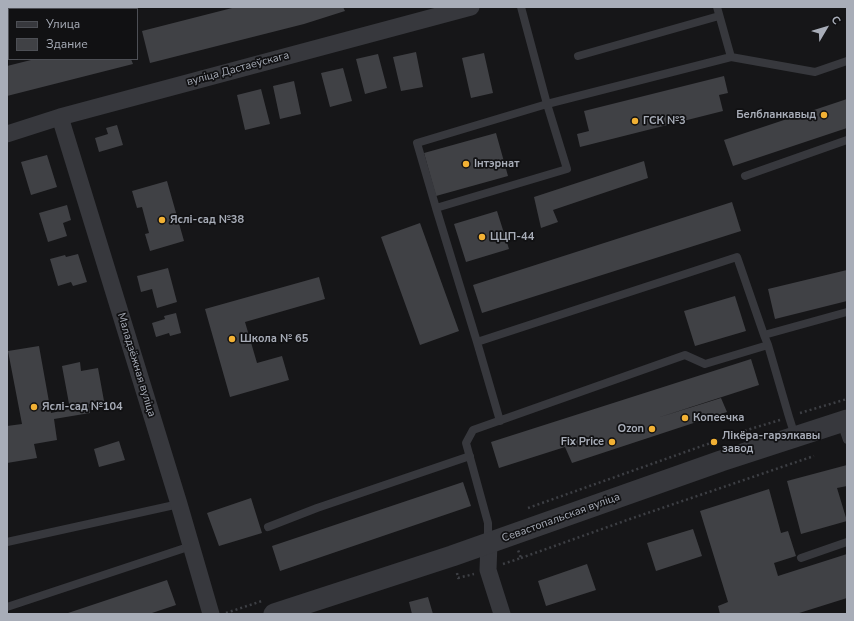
<!DOCTYPE html>
<html>
<head>
<meta charset="utf-8">
<style>
	body { margin:0 }
	#map { position:relative; width:854px; height:621px; overflow:hidden; background:#161618; font-family:"Nunito Sans",sans-serif }
	canvas { display:block }
	.frame { position:absolute; inset:0; border:8px solid #a8adb8; pointer-events:none }
	.legend { position:absolute; left:8px; top:8px; width:130px; height:52px; box-sizing:border-box; background:#111113; border:1px solid #4d4f55; margin:0; padding:5px 7px; list-style:none; font-size:12px; color:#a8adb8 }
	.legend li { display:flex; align-items:center; gap:8px; height:20px }
	.legend b { width:20px; border:1px solid #4d4f55 }
	.north { position:absolute; left:806px; top:8px; width:40px; height:40px; -webkit-text-stroke:3px #111113; paint-order:stroke; rotate:52deg; font-size:11px; font-weight:700; line-height:16px; text-align:center; color:#a8adb8 }
	.north::after { content:''; display:block; margin:auto; width:14px; height:18px; background:#a8adb8; clip-path:polygon(50% 0,100% 100%,50% 72%,0 100%) }
</style>
</head>
<body>
<div id="map">
<canvas width="854" height="621"></canvas>
<div class="frame"></div>
<ul class="legend">
<li><b style="height:5px;background:#37383d"></b>Улица</li>
<li><b style="height:11px;background:#404145"></b>Здание</li>
</ul>
<div class="north">С</div>
</div>
<script>
const g = document.querySelector('canvas').getContext('2d');
g.lineJoin = 'round';
function fill(path, color) {
  g.fillStyle = color;
  g.fill(path, 'evenodd');
}
function toPath(rows) {
  const path = new Path2D();
  for (const r of rows) {
    path.moveTo(r[0], r[1]);
    for (let i = 2; i < r.length; i += 2) path.lineTo(r[i], r[i + 1]);
  }
  return path;
}
function strokePath(path, color, width, dash) {
  g.strokeStyle = color;
  g.lineWidth = width;
  g.lineCap = dash ? 'butt' : 'round';
  g.setLineDash(dash || []);
  g.stroke(path);
}
function write(font, color, halo, rows, align = 'center') {
  g.font = font + ' "Nunito Sans",sans-serif';
  g.lineWidth = 3.5;
  g.setLineDash([]);
  g.textBaseline = 'middle';
  g.strokeStyle = halo;
  g.fillStyle = color;
  for (const [text, x, y, turn = 0] of rows) {
    g.save();
    g.translate(x, y);
    g.rotate((+turn || 0) * Math.PI / 180);
    g.textAlign = isNaN(turn) ? turn : align;
    if (halo) g.strokeText(text, 0, 0);
    g.fillText(text, 0, 0);
    g.restore();
  }
}
fill(toPath([
	[10,7,121,7,122,9,9,9,9,40,7,40,7,8],
	[236,7,343,7,345,11,304,24,150,63,142,31],
	[416,52,423,87,401,91,393,57],
	[484,53,493,93,471,98,462,58],
	[378,54,387,88,365,94,356,59],
	[35,59,131,59,133,64,7,96,7,66],
	[343,68,352,101,330,107,321,73],
	[724,76,728,93,719,95,723,111,580,147,577,134,589,131,584,111],
	[294,81,301,114,280,119,273,86],
	[261,89,270,124,245,130,237,95],
	[847,99,847,128,733,166,724,140],
	[117,125,123,145,99,152,95,138,108,134,106,128],
	[496,133,508,176,436,196,424,153],
	[47,155,57,187,31,195,21,162],
	[644,161,648,178,553,210,558,222,541,228,534,197],
	[167,181,184,241,150,251,145,234,149,233,142,207,137,208,132,191],
	[732,202,741,231,482,313,473,285],
	[67,205,71,220,63,223,67,236,48,242,39,213],
	[497,211,509,249,466,262,454,224],
	[420,223,459,331,420,345,381,237],
	[78,254,87,282,73,286,71,282,58,286,50,259,65,255,66,257],
	[168,268,177,302,157,308,152,289,141,292,137,276],
	[847,270,847,301,775,319,768,289],
	[319,277,325,299,245,322,257,363,282,356,289,380,230,397,205,309],
	[735,296,746,331,695,346,684,311],
	[176,313,181,333,170,336,169,333,156,337,152,323,165,319,164,316],
	[39,346,51,413,70,409,62,366,80,362,81,371,98,368,104,401,89,404,90,413,54,419,57,440,34,444,37,458,7,463,7,426,22,424,8,351],
	[751,359,759,385,657,418,721,398,727,412,572,463,565,447,499,468,491,442],
	[119,441,125,460,99,467,94,449],
	[847,465,847,486,837,488,847,521,801,534,787,481],
	[463,482,471,506,280,571,272,546],
	[769,489,781,533,788,531,796,556,774,563,778,576,847,554,847,598,796,614,720,614,718,606,728,602,700,511],
	[251,498,262,533,219,546,207,513],
	[693,529,702,556,656,571,647,543],
	[587,564,596,590,546,606,538,581],
	[167,580,176,605,149,614,65,614],
	[428,597,433,614,412,614,409,602]
]), '#404145');
strokePath(toPath([
	[800,413,847,399],
	[528,508,747,430,780,420],
	[521,558,630,519,814,456],
	[503,564,521,558,518,550],
	[457,573,458,578,474,574],
	[226,613,262,601]
]), '#3d3f44', 2.5, [2, 3]);
strokePath(toPath([
	[521,7,547,104,567,169,436,208,417,143,547,104,731,57,815,72,847,61],
	[717,7,731,57],
	[578,56,719,16],
	[745,176,847,140],
	[436,208,477,342,500,421],
	[764,335,847,312],
	[477,342,737,257,764,335,768,345],
	[841,423,847,440],
	[268,527,317,508,470,456],
	[7,542,179,504],
	[488,543,488,523,466,443,473,430,685,355,705,364,768,345,789,417,795,436],
	[801,558,847,542],
	[7,607,191,546]
]), '#37383d', 8);
strokePath(toPath([
	[60,117,179,504,211,614],
	[7,134,60,117,471,7],
	[489,543,488,570,502,614]
]), '#37383d', 17);
strokePath(toPath([
	[274,614,452,556,721,461,847,420]
]), '#37383d', 21);
for (const [x, y, r, color] of [
	[824,115,4,"#f2b134"],
	[635,121,4,"#f2b134"],
	[466,164,4,"#f2b134"],
	[162,220,4,"#f2b134"],
	[482,237,4,"#f2b134"],
	[232,339,4,"#f2b134"],
	[34,407,4,"#f2b134"],
	[685,418,4,"#f2b134"],
	[652,429,4,"#f2b134"],
	[612,442,4,"#f2b134"],
	[714,442,4,"#f2b134"]
]) {
  const dot = new Path2D();
  dot.arc(x, y, r, 0, 2 * Math.PI);
  g.fillStyle = color;
  g.fill(dot);
  strokePath(dot, '#111113', 1.5);
}
write('11px', '#a8adb8', '#111113', [
	["вуліца Дастаеўскага",238,69,-15],
	["Маладзёжная вуліца",136,365,73],
	["Севастопальская вуліца",561,518,-20]
]);
write('bold 11px', '#a8adb8', '#111113', [
	["Белбланкавыд",816,115,"right"],
	["ГСК №3",643,121],
	["Інтэрнат",474,164],
	["Яслі-сад №38",170,220],
	["ЦЦП-44",490,237],
	["Школа № 65",240,339],
	["Яслі-сад №104",42,407],
	["Копеечка",693,418],
	["Ozon",644,429,"right"],
	["Лікёра-гарэлкавы",722,436],
	["завод",722,449],
	["Fix Price",604,442,"right"]
], 'left');
</script>
</body>
</html>
